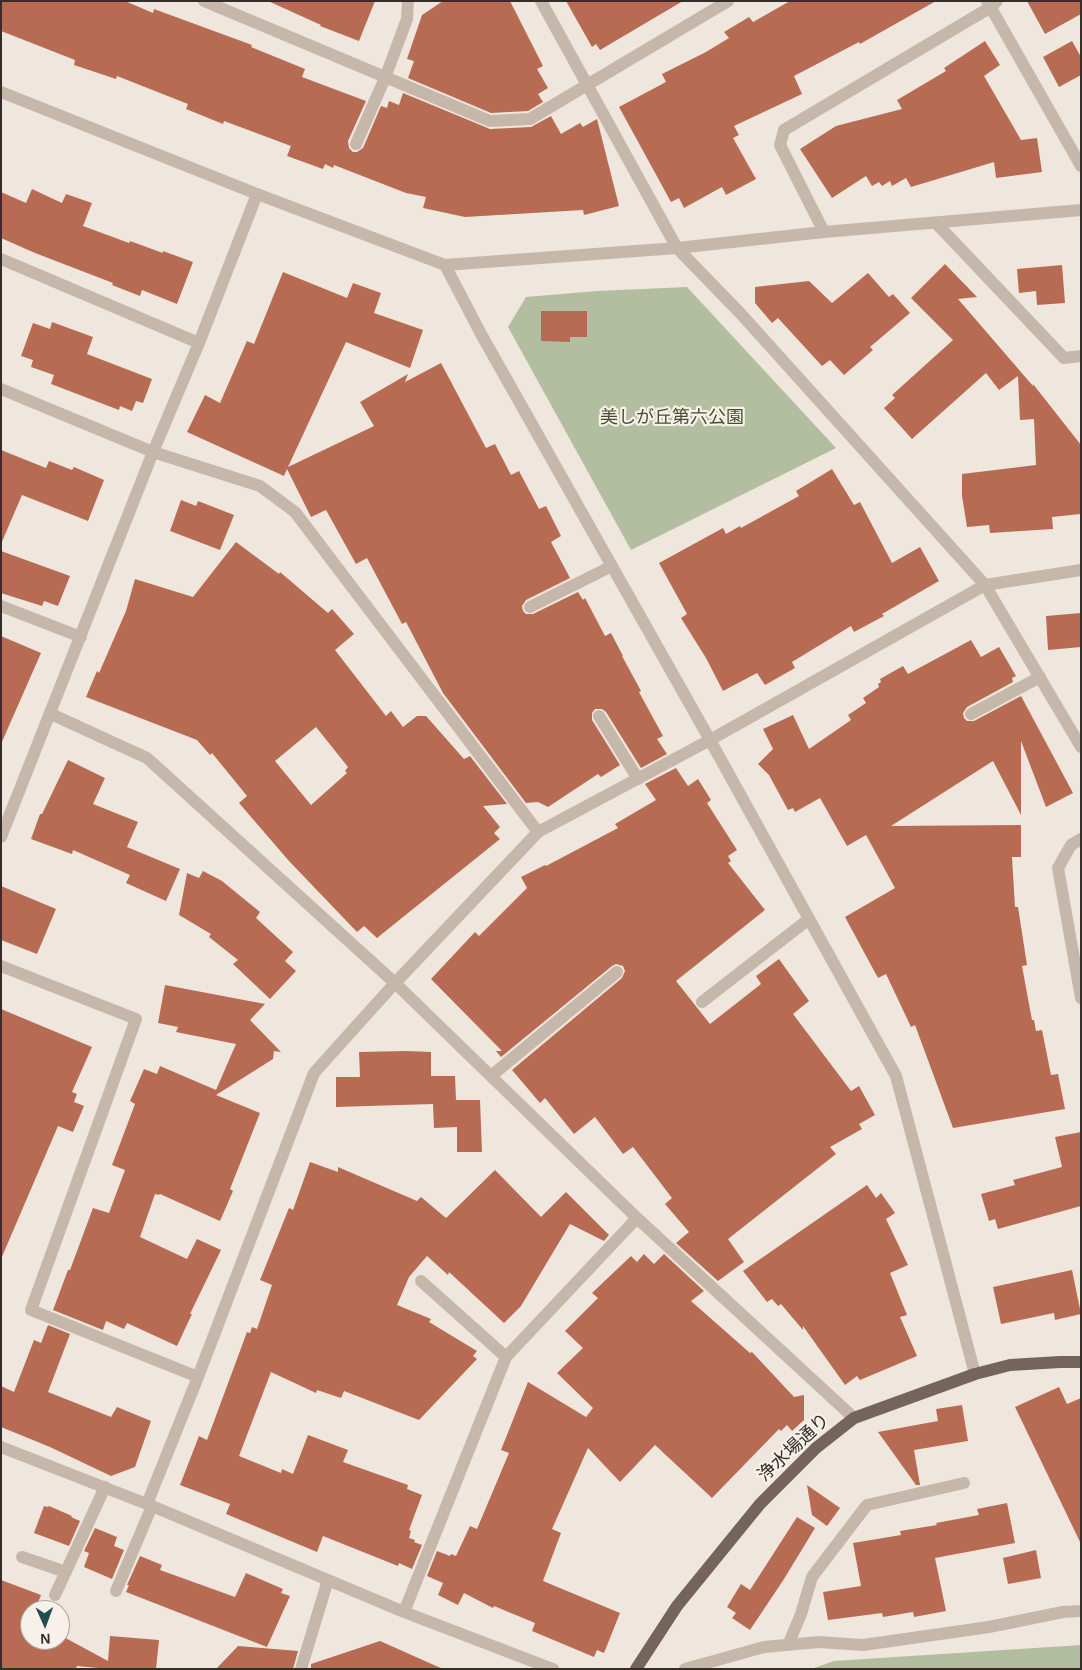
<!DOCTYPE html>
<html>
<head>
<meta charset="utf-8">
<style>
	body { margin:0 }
	#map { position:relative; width:1082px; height:1670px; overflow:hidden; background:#efe7de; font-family:Arial,sans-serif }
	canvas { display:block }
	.frame { position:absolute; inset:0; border:2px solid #352d29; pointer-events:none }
	.north { position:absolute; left:20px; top:1600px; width:50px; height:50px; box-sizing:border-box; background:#f7f1e9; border:1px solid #a9a39c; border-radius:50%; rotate:178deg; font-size:14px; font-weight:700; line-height:20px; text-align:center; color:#352d29 }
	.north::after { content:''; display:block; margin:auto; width:18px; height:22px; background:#234e51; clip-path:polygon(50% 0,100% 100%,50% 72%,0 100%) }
</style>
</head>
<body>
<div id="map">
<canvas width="1082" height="1670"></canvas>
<div class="frame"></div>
<div class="north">N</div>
</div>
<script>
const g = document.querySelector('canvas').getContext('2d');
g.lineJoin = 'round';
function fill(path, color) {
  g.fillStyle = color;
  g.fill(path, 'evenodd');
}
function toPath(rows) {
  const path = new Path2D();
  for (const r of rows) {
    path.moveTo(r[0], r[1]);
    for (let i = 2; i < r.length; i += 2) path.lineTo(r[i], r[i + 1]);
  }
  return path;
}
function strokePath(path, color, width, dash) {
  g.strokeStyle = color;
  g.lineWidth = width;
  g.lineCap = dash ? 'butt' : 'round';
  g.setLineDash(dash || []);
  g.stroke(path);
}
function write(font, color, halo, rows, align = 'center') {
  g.font = font + ' Arial,"Noto Sans JP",sans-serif';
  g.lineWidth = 4.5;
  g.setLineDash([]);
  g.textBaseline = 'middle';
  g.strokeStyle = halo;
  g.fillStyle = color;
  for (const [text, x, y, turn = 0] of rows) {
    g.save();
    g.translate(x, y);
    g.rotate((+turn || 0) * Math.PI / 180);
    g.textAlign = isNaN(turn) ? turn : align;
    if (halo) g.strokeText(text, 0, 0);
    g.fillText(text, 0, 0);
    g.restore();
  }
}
fill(toPath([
	[687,287,836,448,631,550,508,327,526,297,597,291],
	[1081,1645,1081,1669,811,1669,834,1661]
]), '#b3bd9f');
fill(toPath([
	[1,1,125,1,153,13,154,9,252,45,251,47,305,69,302,77,366,101,348,141,349,148,353,152,357,152,363,148,381,106,387,108,389,101,399,105,403,93,490,129,531,127,551,116,561,134,580,123,583,127,597,119,619,206,584,215,583,210,465,217,423,208,426,197,406,193,334,165,333,168,325,164,323,169,287,156,291,146,224,121,223,124,186,109,188,104,117,76,116,79,74,65,75,60,1,31],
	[268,1,375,1,359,41,320,26,321,25],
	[443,1,510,1,543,66,537,69,548,88,538,94,543,102,528,111,491,113,408,78,414,61,407,59,422,15],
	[566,1,683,1,600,50,596,44,592,47],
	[790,1,936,1,860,44,859,42,794,76,802,94,734,126,739,135,733,138,756,179,726,195,722,187,684,208,679,198,671,202,619,107,666,82,662,74,706,52,729,38,724,32,749,17,753,22],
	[1027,1,1081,1,1081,14,1045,34],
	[985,41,1000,65,984,76,1021,140,1037,138,1042,172,996,178,994,162,911,187,906,178,892,186,890,181,882,186,879,182,872,186,866,176,832,198,800,149,836,126,902,109,897,100,946,71,944,68],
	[1072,41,1081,57,1081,75,1059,87,1043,57],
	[32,189,62,203,66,194,92,203,83,226,129,243,130,241,163,253,163,251,193,262,177,304,142,290,140,296,112,285,113,283,35,253,1,238,1,192,26,203],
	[945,264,977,297,958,299,1033,386,1033,384,1081,445,1081,514,1052,517,1053,529,990,533,989,525,967,527,962,496,962,474,1036,465,1034,419,1020,420,1018,376,999,390,986,373,912,439,884,408,895,398,892,395,953,340,911,298],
	[1062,265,1065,303,1037,305,1036,291,1019,293,1017,269],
	[283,272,347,298,353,283,381,293,374,313,423,330,410,368,346,342,288,467,374,426,360,402,408,374,405,382,441,363,486,448,495,444,511,475,519,471,539,509,546,506,561,536,551,542,570,578,526,600,522,606,523,611,526,614,533,614,578,592,583,600,585,598,605,636,611,633,623,656,622,656,641,691,639,692,663,736,657,739,667,754,641,768,606,712,602,709,595,709,592,713,592,720,620,765,601,777,598,774,548,807,538,802,526,803,443,693,406,622,402,624,367,558,356,564,326,510,311,517,287,469,284,476,187,432,205,395,220,403,247,341,254,344],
	[868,273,889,297,893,294,910,313,870,347,873,350,844,375,830,360,822,366,778,318,772,323,755,303,755,287,809,281,832,303],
	[541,311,587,311,587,337,570,337,570,342,541,341],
	[52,322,93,337,87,354,152,379,143,403,136,401,132,411,120,406,119,410,51,384,54,375,31,367,33,360,21,356,33,323,50,329],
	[1,450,46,468,49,461,72,470,74,467,104,480,88,521,22,495,1,544],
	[832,469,854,505,860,502,892,563,920,547,939,581,882,614,884,616,854,632,851,626,792,662,795,668,765,685,757,673,723,691,706,658,681,618,687,614,659,563,723,528,726,534,740,526,741,528,799,496,796,491],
	[181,500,196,506,198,501,234,515,220,550,170,531],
	[236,542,279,574,280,572,328,613,332,609,354,634,335,650,386,716,391,711,403,727,417,716,426,716,464,759,470,756,507,804,483,806,500,827,494,833,500,839,377,938,364,926,357,932,289,861,239,803,247,796,212,753,210,755,197,740,86,697,97,671,99,673,126,611,135,579,193,597],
	[316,727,348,767,345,771,347,773,311,805,275,761],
	[1,551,70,576,58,606,44,601,42,606,1,593],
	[1081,613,1081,647,1048,650,1046,616],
	[1,636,41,653,1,744],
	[971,640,981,657,999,647,1016,676,1012,678,1013,682,967,707,963,713,964,718,967,721,974,721,1021,696,1073,793,1046,807,1021,741,1021,815,993,761,891,826,1021,825,1021,857,1012,857,1015,907,1018,907,1027,965,1022,966,1032,1020,1034,1020,1036,1031,1042,1030,1051,1075,1058,1074,1065,1109,953,1128,915,1025,911,1027,886,974,878,978,845,917,895,888,866,835,847,846,820,798,795,812,793,808,788,810,769,775,758,764,773,749,763,729,793,715,809,749,851,720,848,715,866,703,863,698,879,687,878,684,881,682,880,679,903,666,908,674],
	[68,760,105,778,93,804,138,822,127,847,180,869,166,901,126,883,130,875,73,850,72,854,31,839,40,814,42,814],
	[676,768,688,786,698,779,711,800,707,803,737,850,728,856,731,861,728,863,765,910,676,981,710,1024,761,984,756,976,779,959,809,1001,793,1014,851,1091,859,1086,875,1115,859,1124,862,1129,830,1147,836,1154,728,1239,744,1262,718,1281,676,1243,689,1232,665,1204,672,1198,633,1147,623,1154,595,1117,574,1134,545,1098,540,1103,512,1070,622,978,625,971,623,966,616,964,612,966,501,1057,496,1051,502,1051,431,979,475,932,479,936,527,888,521,877,545,865,546,866,618,828,615,824,656,800,645,784],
	[203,871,222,881,260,912,256,918,293,952,285,961,296,971,270,999,233,964,238,960,209,937,211,934,179,915,187,873,199,878],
	[1,886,56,909,37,954,1,940],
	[165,985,265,1004,250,1020,281,1052,274,1051,273,1059,216,1095,260,1113,230,1189,233,1191,220,1221,160,1194,159,1195,155,1194,140,1237,187,1259,197,1239,221,1250,190,1314,192,1314,177,1346,127,1323,124,1329,106,1321,103,1330,53,1310,68,1270,70,1270,93,1208,109,1213,125,1170,112,1165,135,1104,130,1101,144,1069,157,1074,160,1066,216,1090,236,1044,176,1032,178,1027,158,1023],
	[1,1009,92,1047,72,1092,77,1094,74,1102,84,1106,73,1132,58,1126,1,1259],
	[406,1051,431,1052,431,1076,455,1076,456,1100,480,1100,482,1152,457,1152,457,1127,434,1128,433,1104,336,1107,336,1077,360,1077,359,1052],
	[1081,1132,1081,1206,998,1229,995,1219,989,1221,981,1194,1015,1185,1013,1180,1062,1167,1055,1137],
	[310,1162,338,1172,338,1167,417,1201,421,1197,446,1218,495,1170,541,1217,566,1192,609,1235,604,1241,570,1224,521,1306,504,1323,449,1272,448,1275,427,1256,409,1277,397,1305,431,1319,429,1322,477,1351,473,1356,477,1359,419,1420,344,1391,341,1398,317,1390,316,1393,271,1372,239,1456,281,1473,282,1469,293,1474,308,1435,348,1450,343,1462,408,1485,407,1489,422,1495,409,1530,411,1531,409,1538,415,1540,414,1542,422,1545,412,1569,399,1563,398,1566,323,1536,317,1552,226,1514,230,1504,180,1485,199,1436,207,1440,247,1332,250,1333,252,1327,257,1329,272,1285,260,1280,289,1208,293,1210],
	[867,1185,876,1198,881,1193,895,1213,886,1219,908,1265,890,1273,907,1315,900,1317,917,1356,860,1380,857,1376,845,1385,803,1326,803,1330,781,1304,778,1306,772,1299,767,1302,743,1271],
	[644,1254,654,1264,664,1254,704,1291,691,1301,750,1353,752,1352,794,1397,804,1395,804,1420,792,1431,787,1425,781,1431,779,1429,712,1498,655,1445,620,1482,588,1448,552,1529,561,1533,543,1581,620,1613,604,1653,597,1650,594,1657,532,1631,535,1623,494,1606,493,1608,464,1593,458,1605,438,1595,443,1583,427,1576,437,1551,450,1556,451,1554,456,1556,470,1526,477,1529,509,1453,501,1450,528,1382,586,1417,593,1408,557,1373,583,1348,565,1331,598,1298,592,1293,631,1256,637,1262],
	[1072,1270,1081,1314,1055,1320,1054,1313,1001,1324,993,1287],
	[48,1325,70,1334,48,1392,111,1417,117,1407,151,1421,135,1467,111,1476,50,1447,1,1427,1,1386,14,1392,34,1340,41,1343],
	[1059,1387,1067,1404,1081,1398,1081,1544,1015,1407],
	[962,1405,968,1441,914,1450,920,1485,916,1485,878,1432,938,1421,936,1409],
	[807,1485,840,1508,827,1526,812,1515],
	[1007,1503,1015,1543,935,1558,946,1611,914,1617,913,1612,883,1617,882,1613,828,1620,823,1592,861,1586,853,1543,901,1535,900,1531,937,1525,936,1523,979,1515,977,1509],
	[44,1506,48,1507,49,1506,72,1516,71,1517,80,1521,69,1546,34,1533],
	[797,1517,815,1528,784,1579,750,1630,732,1618,736,1613,727,1607,741,1584,750,1590],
	[95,1528,117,1537,114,1546,124,1550,112,1579,84,1567,89,1553,84,1551],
	[1036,1550,1041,1578,1008,1584,1003,1558],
	[140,1556,162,1565,160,1570,235,1597,246,1573,283,1589,281,1593,290,1596,267,1647,126,1592,129,1585,127,1585],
	[1,1580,41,1595,35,1610,30,1610,30,1640,60,1640,60,1635,108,1661,110,1636,159,1640,156,1669,108,1669,77,1666,76,1669,1,1669],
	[380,1641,443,1669,311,1669,311,1664],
	[238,1646,298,1651,293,1669,216,1669]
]), '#b86b53');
strokePath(toPath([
	[530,607,612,566],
	[971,714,1040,677],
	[599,716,638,779],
	[491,1076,617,972],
	[22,1557,66,1572],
	[116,1591,152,1506],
	[55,1595,105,1487],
	[788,1645,801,1614,812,1577,867,1505,964,1483]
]), '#c6b7ab', 12);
strokePath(toPath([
	[204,1,490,121,530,119,728,1],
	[541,1,677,248,741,314,985,585,1081,747],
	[987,1,1081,166],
	[356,144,385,78,407,19,408,1],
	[936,223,1064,358,1081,356],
	[824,232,780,145,784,130,991,7,997,1],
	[1,259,199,343],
	[1,389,153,452,260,486,295,512,538,832],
	[1,606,81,637],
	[51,714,147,758,395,983,637,1218,854,1418],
	[1,837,153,452,199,343,257,194],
	[1081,839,1071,845,1058,868,1081,998],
	[1,966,136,1019,31,1310,198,1377],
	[702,1002,809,919],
	[421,1281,506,1357],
	[1,1447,152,1506,404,1612,553,1669],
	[147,1504,198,1377,314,1073,395,983,538,832,710,740,985,585,1081,570],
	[404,1612,506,1357,637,1218],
	[301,1669,328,1580],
	[685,1669,764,1647,819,1642,863,1645,989,1627,1063,1612,1081,1611]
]), '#c6b7ab', 12);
strokePath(toPath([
	[1,92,257,194,445,265,677,248,824,232,1081,210],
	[445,265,481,334,710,740,896,1076,975,1374]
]), '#c6b7ab', 12);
strokePath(toPath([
	[636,1669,677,1606,760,1504,816,1448,854,1418,975,1374,1010,1365,1060,1362,1081,1362]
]), '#75645c', 12);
write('18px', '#445030', '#f7f1e9', [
	["美しが丘第六公園",672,418]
]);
write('18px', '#352d29', '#f7f1e9', [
	["浄水場通り",794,1448,-43]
]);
</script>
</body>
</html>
